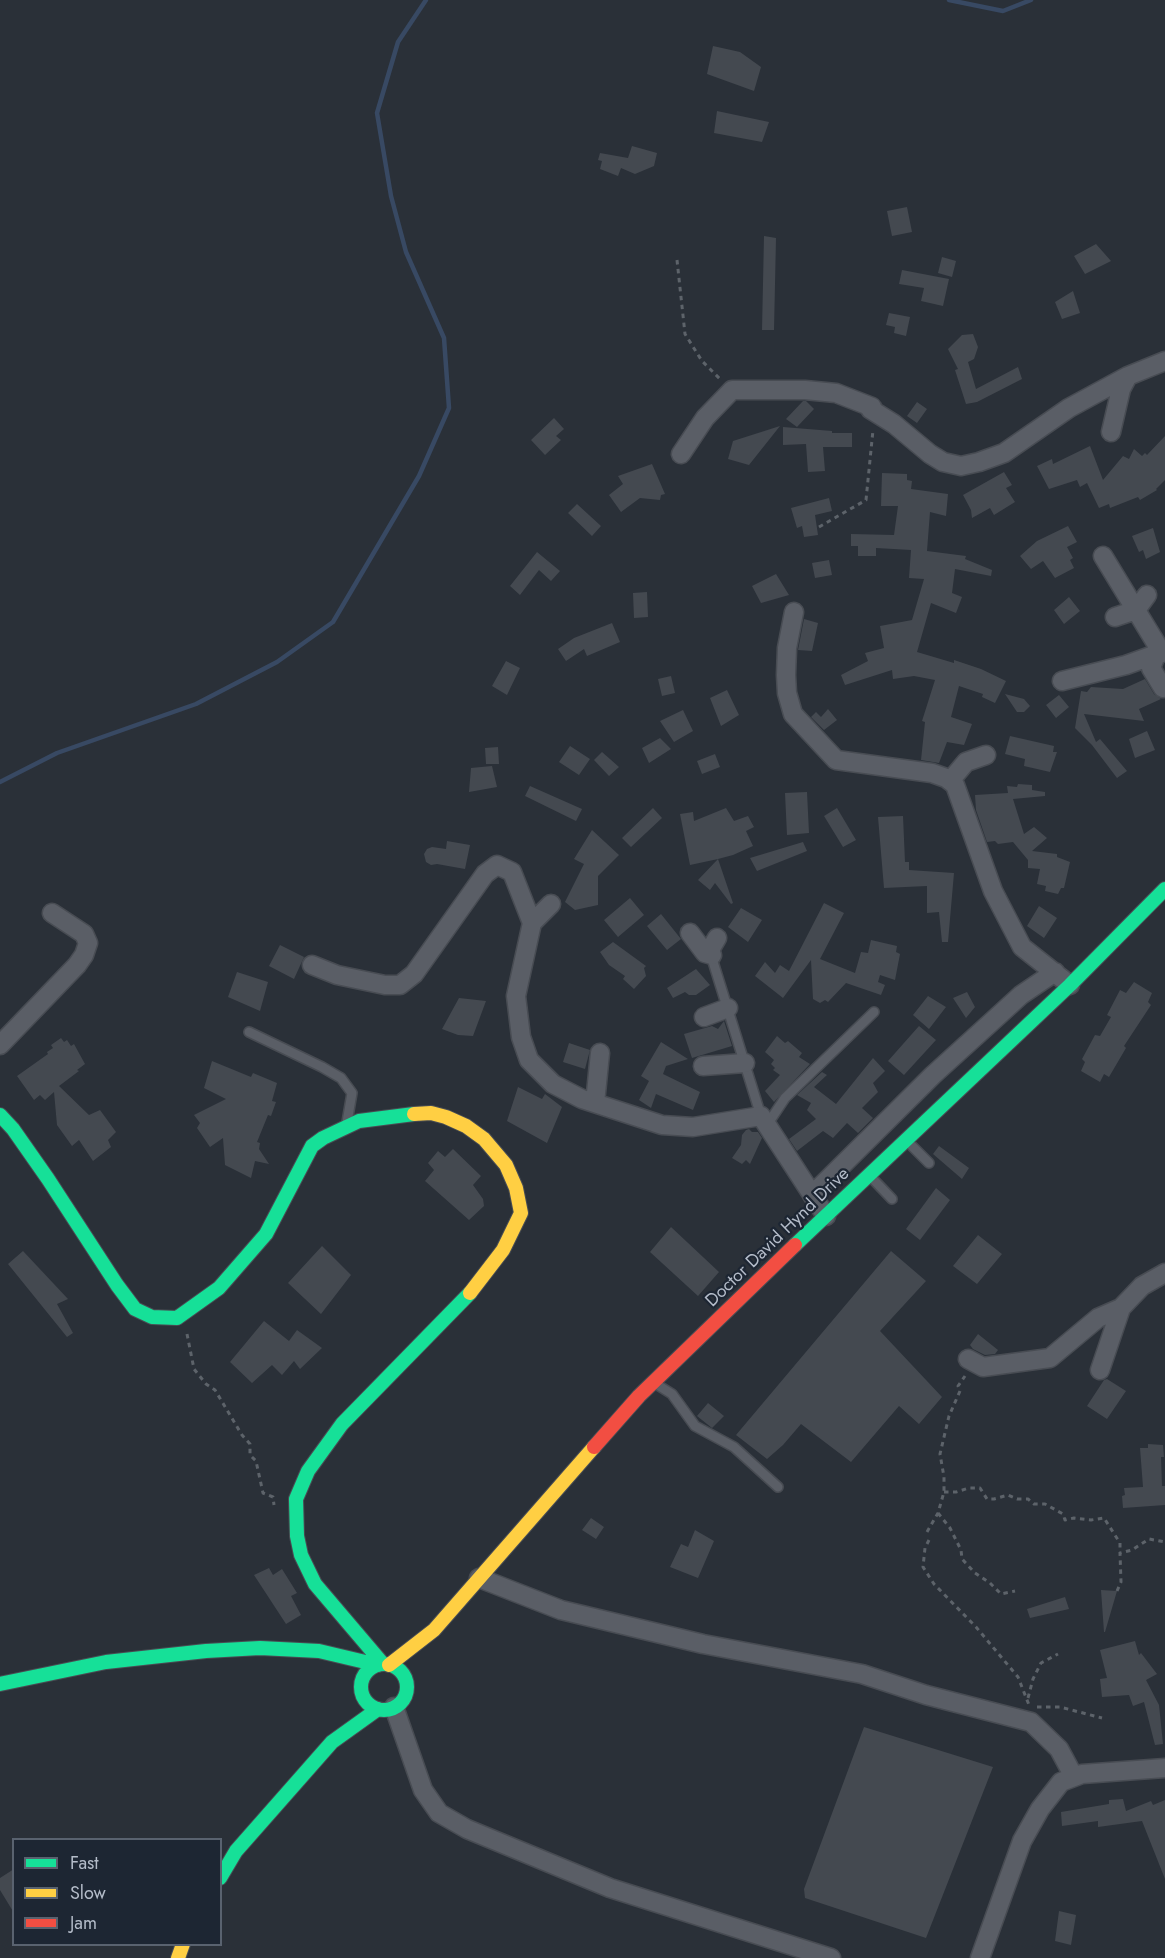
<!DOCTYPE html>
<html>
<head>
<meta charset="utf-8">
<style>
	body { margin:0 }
	#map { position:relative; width:1165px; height:1958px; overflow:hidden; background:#2a3038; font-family:Jost,sans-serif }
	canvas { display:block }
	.legend { position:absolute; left:12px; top:1838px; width:210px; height:108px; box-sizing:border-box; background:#1d2633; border:2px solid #59626f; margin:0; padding:8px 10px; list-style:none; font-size:18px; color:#b4bcc9 }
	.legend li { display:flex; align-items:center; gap:12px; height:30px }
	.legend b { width:30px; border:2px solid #59626f }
</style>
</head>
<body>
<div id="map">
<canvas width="1165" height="1958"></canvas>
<ul class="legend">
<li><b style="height:8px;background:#16e098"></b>Fast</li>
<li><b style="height:8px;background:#ffcf43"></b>Slow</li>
<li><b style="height:8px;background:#f24e42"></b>Jam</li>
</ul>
</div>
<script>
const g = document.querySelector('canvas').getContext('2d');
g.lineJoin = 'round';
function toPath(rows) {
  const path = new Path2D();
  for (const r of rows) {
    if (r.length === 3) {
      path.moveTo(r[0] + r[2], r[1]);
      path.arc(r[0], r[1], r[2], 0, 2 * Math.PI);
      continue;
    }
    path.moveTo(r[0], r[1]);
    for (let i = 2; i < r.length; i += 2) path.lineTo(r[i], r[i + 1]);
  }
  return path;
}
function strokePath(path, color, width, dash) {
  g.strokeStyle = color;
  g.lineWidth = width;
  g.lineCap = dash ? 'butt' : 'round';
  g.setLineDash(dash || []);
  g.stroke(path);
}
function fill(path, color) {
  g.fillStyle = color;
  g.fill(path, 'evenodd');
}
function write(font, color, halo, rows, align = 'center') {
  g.font = font + ' Jost,sans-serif';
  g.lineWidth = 4.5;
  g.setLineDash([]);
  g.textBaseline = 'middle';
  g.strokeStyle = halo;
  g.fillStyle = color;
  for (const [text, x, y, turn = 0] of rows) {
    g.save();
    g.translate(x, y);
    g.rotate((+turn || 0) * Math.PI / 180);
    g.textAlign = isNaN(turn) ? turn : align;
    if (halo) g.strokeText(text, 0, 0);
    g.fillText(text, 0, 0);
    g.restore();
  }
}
strokePath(toPath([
	[949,0,1003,11,1031,0],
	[0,782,57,753,196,704,277,662,333,622,419,476,449,408,444,338,406,252,391,196,377,113,398,42,426,0]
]), '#384963', 4.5);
fill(toPath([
	[713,46,740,52,761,67,754,91,707,74],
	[717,111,769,122,762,142,714,133],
	[632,146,657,153,654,166,635,174,621,168,618,176,600,169,602,161,598,160,600,153,628,158],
	[907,207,912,232,892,236,887,211],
	[764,236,776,238,774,330,762,330],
	[1096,244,1111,261,1085,274,1074,256],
	[942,257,956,261,952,277,938,273],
	[902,270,949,279,943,306,921,301,924,288,899,284],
	[1073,291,1080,313,1062,319,1055,302],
	[889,313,910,317,906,336,894,333,895,327,886,325],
	[973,334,978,347,974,359,968,362,976,389,1018,367,1022,379,977,402,966,404,955,370,958,369,948,349,962,335],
	[803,401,806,401,814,409,797,427,786,419],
	[917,402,927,409,917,423,907,416],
	[554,418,564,429,556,436,561,440,545,455,531,440],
	[780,426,749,465,728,459,733,441],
	[783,427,832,431,832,433,852,433,852,447,823,447,825,471,808,472,806,444,783,445],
	[1165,436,1165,480,1156,489,1157,490,1140,500,1138,497,1110,508,1109,504,1099,508,1087,483,1080,487,1077,480,1049,489,1037,466,1052,459,1053,464,1090,446,1103,480,1123,456,1129,459,1134,449,1142,456,1145,453,1147,455],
	[652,464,665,494,661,495,660,500,640,498,621,512,609,495,623,484,618,476],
	[1004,472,1012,485,1006,488,1015,502,994,515,990,508,972,518,971,510,963,495],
	[882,473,907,474,907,480,912,481,911,489,948,494,946,516,930,512,927,551,966,556,965,559,992,570,991,576,955,569,952,593,962,597,956,613,931,603,917,652,954,663,954,660,981,669,1006,681,995,703,982,697,983,694,959,686,951,717,972,724,964,745,947,742,939,763,921,760,925,722,922,721,935,680,914,676,893,679,892,670,845,685,841,675,868,661,865,653,884,648,880,626,912,620,924,579,909,578,911,550,876,548,876,556,858,556,858,546,851,546,851,534,894,535,898,506,881,506],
	[829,498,832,511,815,515,818,535,804,537,802,526,797,528,791,508],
	[577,504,601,526,592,536,568,513],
	[1068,526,1077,542,1067,547,1073,558,1070,560,1074,568,1055,578,1043,561,1031,569,1020,556,1037,541],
	[1153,528,1160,552,1146,559,1143,550,1139,552,1132,536],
	[537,552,560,571,551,581,539,570,520,595,510,586],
	[829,560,832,575,815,578,812,563],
	[776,574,789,595,761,603,752,586],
	[647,592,648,617,634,618,633,593],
	[1069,597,1080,611,1064,624,1054,610],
	[804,619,818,623,812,651,798,650],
	[612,623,620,642,587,656,584,649,566,661,558,649,574,638],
	[506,661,520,668,507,695,492,686],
	[671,676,675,693,662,696,658,679],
	[1145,679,1154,694,1161,699,1139,709,1144,721,1084,714,1096,742,1100,739,1127,771,1117,778,1092,745,1075,728,1081,691,1087,692,1091,687,1123,689],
	[727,690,739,715,721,726,710,698],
	[1005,694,1024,699,1030,706,1024,712,1017,712],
	[1059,695,1069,707,1056,718,1046,705],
	[828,709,837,720,824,730,811,717,816,712,821,717],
	[683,710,693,731,674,742,660,721],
	[1147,731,1155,750,1135,758,1129,739],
	[1010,736,1054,746,1053,752,1057,752,1050,772,1024,766,1025,759,1005,754],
	[660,738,671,749,649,763,642,748],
	[570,746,590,759,579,775,559,762],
	[498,747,499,764,486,764,485,748],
	[602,752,619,767,609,776,594,760],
	[715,754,720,767,702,774,697,761],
	[492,766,497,787,469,792,471,768],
	[1018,784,1032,785,1032,790,1045,792,1045,796,1013,799,1024,834,1034,827,1047,838,1032,851,1057,854,1057,857,1070,862,1064,888,1061,888,1058,894,1045,891,1046,886,1037,884,1040,869,1028,868,1028,860,1013,842,998,844,995,841,987,842,976,810,975,795,1008,793,1007,786,1017,787],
	[530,786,582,809,576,821,525,796],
	[807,792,809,833,787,835,785,793],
	[653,808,662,818,631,847,622,838],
	[726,808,734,821,748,816,754,827,746,831,753,846,733,855,718,859,733,903,731,904,715,883,710,890,698,880,718,859,690,865,680,814,693,812,694,821],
	[837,808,856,840,843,847,824,816],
	[903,816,905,862,909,862,909,870,954,873,948,942,942,942,939,912,927,913,927,886,884,888,878,817],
	[592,830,619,855,598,876,598,905,575,910,565,902,584,864,574,859],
	[447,841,470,845,465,869,437,864,431,865,426,862,424,854,427,849,432,847,446,849],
	[803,842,807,851,757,871,750,858],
	[630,898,644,915,618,937,604,920],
	[824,903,844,913,820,959,855,973,861,952,868,953,871,940,897,946,896,952,900,954,895,980,880,975,878,982,885,985,881,995,846,983,828,1002,825,1000,820,1003,813,999,811,960,783,998,755,976,765,962,775,973,780,965,789,971],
	[1039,906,1057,918,1044,938,1027,926],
	[741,908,762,920,748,942,728,927],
	[661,914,681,939,667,950,647,926],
	[613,942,646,966,644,968,646,976,634,989,623,979,625,976,609,965,600,952],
	[280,945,304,957,294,979,269,966],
	[696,969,710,985,696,995,689,995,685,992,673,998,667,988],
	[237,972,268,982,260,1011,228,997],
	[1134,982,1152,993,1148,1002,1151,1005,1124,1046,1126,1048,1109,1077,1104,1074,1100,1082,1081,1071,1085,1062,1082,1059,1095,1035,1100,1036,1111,1017,1107,1015,1120,990,1126,993],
	[967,992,975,1007,966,1018,953,998],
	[928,996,946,1007,929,1029,913,1015],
	[459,998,486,1001,473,1036,458,1035,442,1029],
	[724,1021,732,1046,692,1058,684,1034,712,1026,718,1029],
	[919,1026,936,1040,904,1075,888,1061],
	[777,1036,785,1043,788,1041,802,1053,799,1057,810,1064,774,1102,765,1091,780,1075,773,1070,775,1068,771,1064,774,1060,765,1052],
	[61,1038,64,1042,67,1040,71,1046,74,1044,85,1064,77,1070,79,1071,59,1086,89,1115,100,1110,116,1132,108,1140,111,1147,93,1161,79,1140,72,1146,57,1125,54,1092,45,1100,40,1095,34,1100,17,1076,48,1054,47,1052,53,1048,51,1045],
	[661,1042,688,1059,666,1066,663,1074,700,1092,693,1110,656,1094,651,1108,639,1100,649,1081,641,1076],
	[569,1043,590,1050,585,1069,563,1062],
	[873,1058,885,1071,873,1083,878,1092,862,1108,873,1118,858,1133,847,1123,833,1138,823,1131,797,1151,789,1139,816,1119,807,1110,811,1103,797,1095,822,1072,827,1075,814,1087,836,1104],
	[212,1061,251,1077,253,1073,277,1083,272,1101,276,1102,271,1116,268,1115,257,1142,260,1143,259,1149,269,1164,255,1161,251,1178,225,1165,223,1138,210,1147,197,1128,200,1123,194,1115,226,1099,204,1088],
	[518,1087,542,1099,545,1094,562,1107,547,1143,507,1121],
	[749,1129,752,1132,758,1132,762,1138,750,1164,746,1160,742,1164,732,1158,741,1145,742,1135,746,1130],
	[939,1146,969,1168,962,1179,933,1154],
	[453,1149,481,1176,473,1185,483,1199,484,1206,469,1220,425,1181,434,1170,428,1163,438,1151,445,1157],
	[936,1188,950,1200,920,1240,906,1229],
	[671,1227,719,1272,698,1296,650,1252],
	[978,1235,1002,1254,977,1284,953,1266],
	[322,1246,351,1275,321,1314,288,1283],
	[23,1251,68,1299,57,1304,73,1333,67,1337,8,1264],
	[891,1251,926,1281,880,1331,942,1397,919,1424,899,1406,851,1462,801,1424,783,1445,767,1459,736,1435],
	[264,1321,289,1341,297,1330,322,1348,300,1369,294,1361,282,1375,272,1365,252,1383,230,1362],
	[978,1334,998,1350,995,1354,985,1355,973,1349,970,1345],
	[1107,1379,1126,1391,1107,1419,1087,1406,1104,1380],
	[708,1403,724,1416,712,1428,697,1416],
	[1148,1444,1163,1445,1164,1457,1161,1457,1162,1486,1165,1486,1165,1505,1123,1508,1122,1496,1125,1495,1124,1488,1143,1487,1140,1448,1148,1448],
	[591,1518,604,1527,596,1539,582,1530],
	[695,1530,714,1541,698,1578,670,1567,681,1544,688,1547],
	[269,1568,273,1575,282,1569,297,1593,291,1596,301,1615,286,1624,254,1575],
	[1101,1590,1117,1591,1105,1632,1104,1632],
	[1065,1597,1069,1609,1030,1618,1027,1609],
	[1135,1641,1139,1655,1141,1653,1157,1674,1146,1680,1159,1705,1163,1744,1155,1745,1144,1702,1133,1706,1129,1695,1102,1697,1100,1679,1107,1678,1100,1650],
	[864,1727,993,1767,926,1938,805,1898,804,1889],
	[1123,1799,1126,1811,1151,1801,1153,1805,1165,1800,1165,1879,1142,1821,1098,1827,1098,1821,1062,1826,1061,1812,1109,1804,1109,1800],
	[14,1869,14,1913,0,1890,0,1878],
	[1059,1911,1076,1915,1071,1945,1055,1941]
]), '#444950');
const lane = toPath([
	[710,952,761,1116],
	[249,1032,322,1067,341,1078,352,1093,347,1122],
	[767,1125,785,1098,874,1012],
	[907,1141,929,1163],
	[870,1176,892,1199],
	[656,1384,672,1394,695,1426,734,1447,778,1487]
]);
const street = toPath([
	[1111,432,1121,389,1128,376],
	[681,454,705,418,732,390,805,390,836,393,872,407,870,409,894,424,930,454,943,462,961,466,979,462,1004,453,1069,408,1128,376,1165,361],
	[1103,556,1162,653],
	[794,612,787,648,786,675,787,693,793,714,836,760,932,773,946,778,955,785,993,891,1022,947,1070,985],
	[1115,617,1136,610,1147,595],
	[1156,655,1151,668,1163,688],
	[1062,681,1126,665,1165,651],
	[950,781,966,762,986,755],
	[551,904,532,923,516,996,521,1037,529,1060,553,1084,582,1099,662,1125,693,1127,761,1116,826,1216],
	[690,933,705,953,712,955],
	[710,950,717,938],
	[312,965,337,975,385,985,400,985,414,974,485,874,497,865,512,872,532,923],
	[704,1017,728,1008],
	[0,1045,77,965,84,955,88,943,84,934,52,913],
	[703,1066,745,1063],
	[595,1103,600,1053],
	[812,1195,933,1075,998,1016,1021,995,1055,972],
	[968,1359,983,1367,1050,1358,1098,1318,1121,1308,1142,1286,1165,1273],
	[1100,1370,1121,1308],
	[479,1578,561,1610,703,1644,862,1674,926,1695,1031,1722,1059,1749,1074,1777],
	[394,1707,423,1790,439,1813,467,1829,610,1888,831,1958],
	[980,1958,1022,1841,1040,1809,1061,1782,1082,1774,1165,1768]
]);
const fast = toPath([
	[0,1115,13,1129,48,1179,117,1285,135,1309,152,1317,177,1318,219,1288,266,1234,312,1146,323,1138,359,1121,414,1114],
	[795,1245,1070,985,1165,889],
	[383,1664,315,1584,301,1555,297,1536,296,1499,308,1471,342,1424,470,1293],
	[384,1687,23],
	[0,1684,106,1662,206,1651,260,1648,319,1651,378,1665],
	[220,1878,236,1851,332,1742,378,1709]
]);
const slow = toPath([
	[414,1114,431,1113,446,1117,466,1126,484,1139,506,1165,516,1188,521,1213,503,1250,470,1293],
	[389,1665,434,1630,594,1447],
	[178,1958,183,1944]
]);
const jam = toPath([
	[594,1447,639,1396,795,1245]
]);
strokePath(lane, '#484c53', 12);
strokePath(street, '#484c53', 21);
strokePath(fast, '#484c53', 16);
strokePath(slow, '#484c53', 16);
strokePath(jam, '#484c53', 16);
strokePath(toPath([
	[677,260,685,334,702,361,721,380],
	[819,527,866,500,873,430],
	[187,1334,194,1369,206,1384,215,1390,242,1435,250,1444,250,1455,256,1461,263,1493,273,1497,274,1505],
	[944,1492,956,1492,969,1488,980,1488,987,1499,994,1499,1008,1495,1017,1499,1028,1499,1034,1504,1045,1504,1063,1514,1065,1520,1074,1518,1091,1520,1104,1518,1120,1543,1120,1553],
	[938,1513,950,1528,961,1550,962,1559,975,1573,990,1583,1001,1594,1015,1591],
	[927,1532,938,1513,944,1492,944,1477,940,1454,949,1416,960,1391,958,1386,965,1376],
	[929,1540,925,1548,923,1567,934,1584,976,1627,1018,1677,1029,1705],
	[1117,1591,1121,1582,1120,1553,1132,1550,1149,1539,1165,1542],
	[1028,1698,1033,1679,1041,1663,1058,1654],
	[1037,1707,1060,1707,1102,1718]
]), '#5d636a', 3, [4.5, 4.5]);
strokePath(lane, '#5a5e66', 9);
strokePath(street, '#5a5e66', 18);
strokePath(fast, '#16e098', 14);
strokePath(slow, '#ffcf43', 14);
strokePath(jam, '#f24e42', 14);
write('18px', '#b4bcc9', '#1d2633', [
	["Doctor David Hynd Drive",778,1238,-44]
]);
</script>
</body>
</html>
